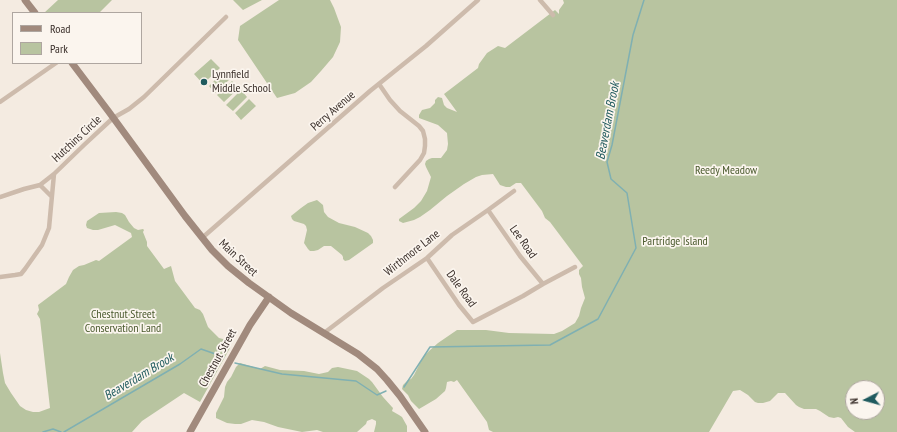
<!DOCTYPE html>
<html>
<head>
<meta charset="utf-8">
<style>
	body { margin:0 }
	#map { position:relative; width:897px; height:432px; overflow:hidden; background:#f4ebe1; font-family:"PT Sans Narrow",sans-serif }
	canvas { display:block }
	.legend { position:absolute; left:12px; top:12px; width:130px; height:52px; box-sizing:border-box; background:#fbf5ee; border:1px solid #aea6a0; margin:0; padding:5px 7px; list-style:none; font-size:12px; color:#3b302b }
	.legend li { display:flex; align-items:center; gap:8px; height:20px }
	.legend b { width:20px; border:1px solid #aea6a0 }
	.north { position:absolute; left:845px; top:380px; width:40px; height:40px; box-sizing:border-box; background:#fbf5ee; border:1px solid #aea6a0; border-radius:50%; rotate:264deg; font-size:11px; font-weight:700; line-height:16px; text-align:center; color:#3b302b }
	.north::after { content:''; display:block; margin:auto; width:14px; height:18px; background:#1f5a5e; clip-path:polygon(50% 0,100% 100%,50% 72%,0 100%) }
</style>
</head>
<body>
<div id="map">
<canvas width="897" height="432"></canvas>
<ul class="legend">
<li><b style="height:5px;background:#a18a7d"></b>Road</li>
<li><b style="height:11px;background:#b8c4a0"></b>Park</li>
</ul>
<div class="north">N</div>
</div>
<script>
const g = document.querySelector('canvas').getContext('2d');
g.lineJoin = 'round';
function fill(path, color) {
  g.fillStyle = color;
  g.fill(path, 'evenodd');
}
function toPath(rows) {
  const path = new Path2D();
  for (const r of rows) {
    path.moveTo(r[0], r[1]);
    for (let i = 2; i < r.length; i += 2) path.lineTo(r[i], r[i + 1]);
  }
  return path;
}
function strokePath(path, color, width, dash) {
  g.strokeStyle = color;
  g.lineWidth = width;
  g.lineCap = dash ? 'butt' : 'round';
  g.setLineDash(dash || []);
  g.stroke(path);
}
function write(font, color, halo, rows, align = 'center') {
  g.font = font + ' "PT Sans Narrow",sans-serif';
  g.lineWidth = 3.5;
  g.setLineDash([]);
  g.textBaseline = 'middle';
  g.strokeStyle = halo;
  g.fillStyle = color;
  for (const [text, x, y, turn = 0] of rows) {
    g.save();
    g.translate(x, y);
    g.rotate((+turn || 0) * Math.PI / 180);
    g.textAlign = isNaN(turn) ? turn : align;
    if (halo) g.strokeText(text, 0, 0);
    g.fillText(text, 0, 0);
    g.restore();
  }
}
fill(toPath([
	[58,0,112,0,99,13,44,13],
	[233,0,262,0,243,10],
	[279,0,330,0,334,8,341,27,340,42,333,57,321,71,311,82,295,93,277,98,238,40,240,26],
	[563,0,897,0,897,432,855,432,848,427,841,418,838,417,834,418,829,417,820,411,816,409,804,409,799,407,796,405,785,393,778,393,770,401,763,403,758,403,755,402,748,395,740,390,733,391,709,432,493,432,489,430,487,422,457,380,454,382,451,381,447,382,446,388,445,391,436,399,419,409,411,401,408,395,402,389,403,385,408,380,411,379,414,375,419,365,424,356,429,351,438,343,457,330,486,330,509,333,554,334,562,331,575,323,579,316,581,308,585,298,582,287,581,278,579,274,579,270,583,266,550,222,545,218,542,211,521,183,516,183,510,187,506,187,500,185,493,174,482,175,476,177,464,184,447,196,430,210,420,217,414,220,403,223,399,221,399,219,414,208,421,201,427,191,431,177,426,167,425,164,426,161,429,159,432,158,441,158,447,150,448,144,447,133,438,125,419,118,419,115,422,110,430,108,435,103,435,100,438,97,442,98,444,105,447,108,457,112,444,94,478,68,479,64,487,53,498,46,505,48,555,10,559,14,559,10,564,3],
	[853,388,877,388,877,412,853,412],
	[211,59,220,68,203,84,194,74],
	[223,72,230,79,215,93,209,86],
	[232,81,239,88,224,102,217,95],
	[241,90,247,97,233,111,226,105],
	[249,99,256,106,241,120,235,113],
	[317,200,323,205,324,212,328,217,339,223,355,227,368,233,371,236,373,240,373,243,349,260,345,261,343,259,343,257,342,255,331,246,324,246,318,250,314,251,310,251,308,249,304,243,307,230,306,226,304,224,294,221,292,219,291,216,301,208,308,203],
	[116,212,122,213,125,215,129,222,134,228,138,230,143,229,144,230,143,232,147,242,147,246,164,269,171,266,175,281,195,308,200,310,203,314,208,327,219,338,223,339,226,342,226,345,230,348,200,402,184,393,142,421,132,432,0,432,0,353,3,373,5,383,11,393,20,406,26,410,33,412,39,412,50,408,40,319,37,314,39,310,38,305,66,284,69,277,73,270,79,266,84,265,96,260,99,261,132,237,131,233,115,225,98,230,93,230,87,228,86,225,87,221,99,213],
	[240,363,257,368,260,369,265,366,280,370,304,371,319,374,328,372,332,368,338,367,357,371,369,379,372,382,383,397,392,407,393,408,392,411,399,415,402,417,407,426,407,432,374,432,376,424,376,421,372,419,367,421,366,424,357,432,323,432,317,430,302,432,278,427,264,422,252,420,241,424,235,424,227,423,216,418,216,413,224,397,225,387,227,382,231,377,236,367]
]), '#b8c4a0');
strokePath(toPath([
	[235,363,282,374,356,381,377,395,386,391],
	[404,387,430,347,550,345,598,319,636,248,627,193,611,179,607,162,612,145,633,35,644,0],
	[43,432,53,429,61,432],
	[64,432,180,364,201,349,224,357]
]), '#7fb0b2', 1.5);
strokePath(toPath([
	[540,0,553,15],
	[379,84,390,100,400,111,419,126,423,131,425,139,425,146,424,153,420,160,395,187],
	[0,102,56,63],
	[40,185,54,174],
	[0,197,24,189,40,185,51,196],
	[488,210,520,256,543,284],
	[202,238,370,91,426,46,478,0],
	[427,258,459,305,473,322,523,296,543,284,575,267],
	[0,277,15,275,21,274,25,269,42,245,49,228,54,174,84,145,113,118,129,109,144,97,226,17],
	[324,333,383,288,427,258,452,235,488,210,514,191]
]), '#cdbbac', 4.5);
strokePath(toPath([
	[25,0,35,13],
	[72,63,109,112,185,216,212,250,228,266,249,283,291,313,358,354,377,369,387,380,400,396,425,432],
	[190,432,250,325,269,297]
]), '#a18a7d', 7);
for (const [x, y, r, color] of [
	[204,82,4,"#1f5a5e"]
]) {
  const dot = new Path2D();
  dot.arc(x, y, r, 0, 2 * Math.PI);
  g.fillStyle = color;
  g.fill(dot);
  strokePath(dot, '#fbf5ee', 1.5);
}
write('12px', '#3b302b', '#fbf5ee', [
	["Lynnfield",212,75],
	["Middle School",212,89]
], 'left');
write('12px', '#3b302b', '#fbf5ee', [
	["Perry Avenue",333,111,-41],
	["Hutchins Circle",77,139,-43],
	["Lee Road",523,242,54],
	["Wirthmore Lane",412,253,-38],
	["Main Street",238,258,43],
	["Dale Road",461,289,54],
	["Chestnut Street",218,358,-61]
]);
write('12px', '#4a5a2e', '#fbf5ee', [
	["Reedy Meadow",726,171],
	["Partridge Island",675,242],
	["Chestnut Street",123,315],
	["Conservation Land",123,329]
]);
write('italic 13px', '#1f5a5e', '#fbf5ee', [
	["Beaverdam Brook",608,121,-79],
	["Beaverdam Brook",139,377,-31]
]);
</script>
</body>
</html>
